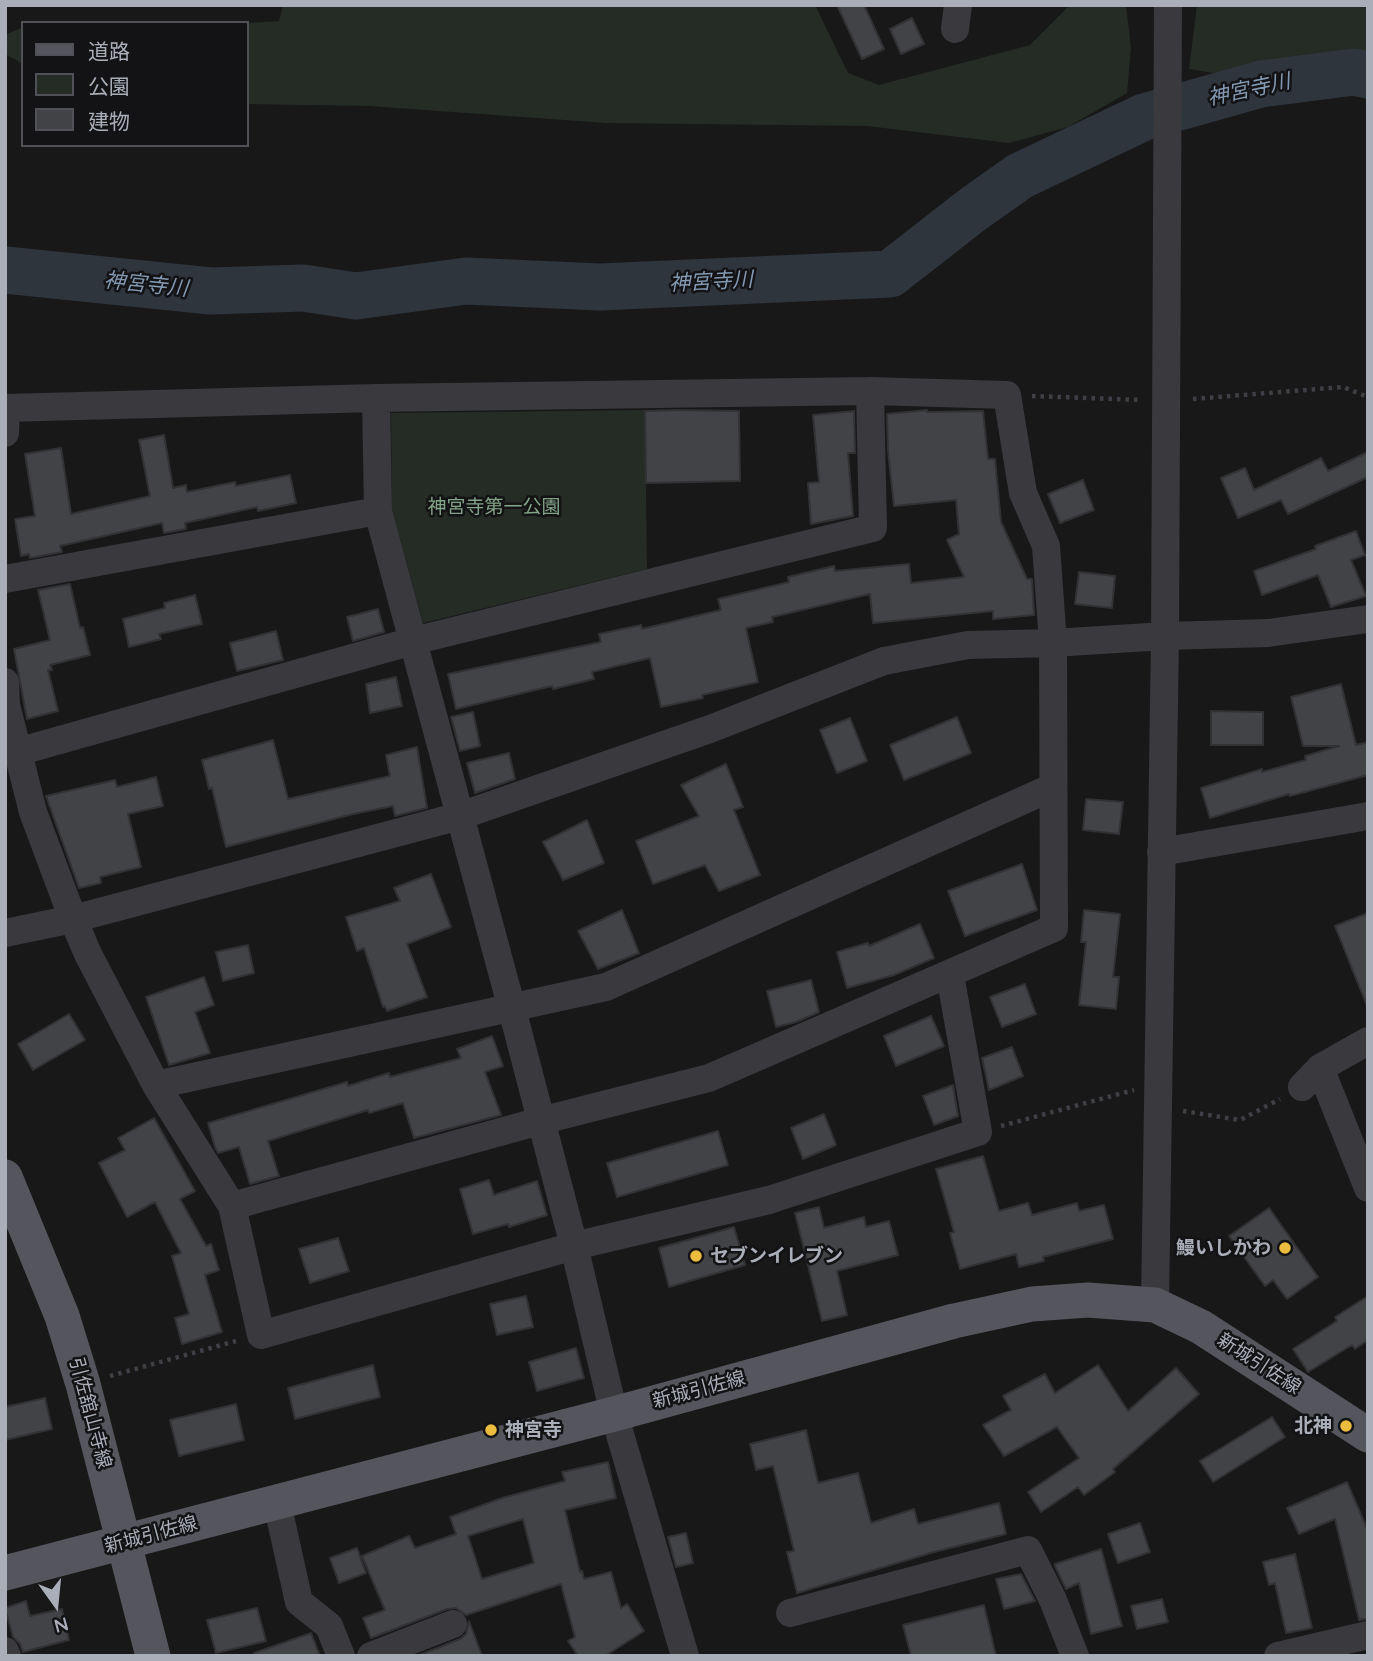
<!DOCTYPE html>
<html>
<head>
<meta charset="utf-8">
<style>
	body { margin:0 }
	#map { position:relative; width:1373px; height:1661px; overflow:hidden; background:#181819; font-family:Quicksand,"Noto Sans JP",sans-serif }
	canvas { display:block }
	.frame { position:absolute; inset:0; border:7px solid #aaaeb9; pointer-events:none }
	.legend { position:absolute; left:21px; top:21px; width:228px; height:126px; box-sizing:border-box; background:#131315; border:2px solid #4f5157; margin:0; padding:9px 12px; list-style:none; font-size:21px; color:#aaaeb9 }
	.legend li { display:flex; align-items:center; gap:14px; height:35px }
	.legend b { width:35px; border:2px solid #4f5157 }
	.north { position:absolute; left:21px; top:1570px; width:70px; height:70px; -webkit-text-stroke:5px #131315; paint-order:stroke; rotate:165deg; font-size:19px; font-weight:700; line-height:28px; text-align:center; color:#aaaeb9 }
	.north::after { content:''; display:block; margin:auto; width:24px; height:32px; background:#aaaeb9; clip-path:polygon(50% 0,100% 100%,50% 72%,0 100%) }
</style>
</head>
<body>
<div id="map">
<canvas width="1373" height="1661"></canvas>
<div class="frame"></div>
<ul class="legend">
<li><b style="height:9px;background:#55565d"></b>道路</li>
<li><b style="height:19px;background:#242c25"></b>公園</li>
<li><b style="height:19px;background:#424346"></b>建物</li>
</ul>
<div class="north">N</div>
</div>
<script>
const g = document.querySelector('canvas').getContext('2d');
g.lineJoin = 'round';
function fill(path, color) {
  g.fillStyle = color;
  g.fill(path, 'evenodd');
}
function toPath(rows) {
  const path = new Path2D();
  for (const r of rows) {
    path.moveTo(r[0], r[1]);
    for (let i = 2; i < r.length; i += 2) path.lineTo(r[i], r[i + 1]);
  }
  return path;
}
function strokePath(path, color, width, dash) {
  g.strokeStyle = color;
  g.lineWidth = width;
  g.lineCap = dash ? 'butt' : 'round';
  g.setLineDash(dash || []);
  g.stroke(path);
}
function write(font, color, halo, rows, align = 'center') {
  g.font = font + ' Quicksand,"Noto Sans JP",sans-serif';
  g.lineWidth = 5;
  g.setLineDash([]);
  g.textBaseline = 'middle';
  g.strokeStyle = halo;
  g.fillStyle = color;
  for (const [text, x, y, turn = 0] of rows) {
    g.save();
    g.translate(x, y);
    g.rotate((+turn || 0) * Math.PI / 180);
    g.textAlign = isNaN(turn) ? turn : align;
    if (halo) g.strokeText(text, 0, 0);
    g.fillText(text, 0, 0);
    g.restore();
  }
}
fill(toPath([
	[283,5,815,5,848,73,879,85,1030,45,1070,5,1126,5,1131,48,1127,93,1068,127,1009,143,867,126,606,123,369,106,247,104,247,23,279,21],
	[1197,5,1368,5,1368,63,1331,63,1273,83,1189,69],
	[23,27,23,64,5,54,5,35],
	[645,410,647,569,423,623,392,509,391,413]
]), '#242c25');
strokePath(toPath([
	[5,270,211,291,303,288,356,296,466,281,600,287,890,274,972,210,1020,176,1144,117,1261,84,1354,72,1368,75]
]), '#2e353d', 47);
const building = toPath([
	[837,5,864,5,884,49,862,59,837,5],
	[912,18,924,44,901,54,890,29,912,18],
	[680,410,739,411,740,481,646,483,645,411,680,410],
	[927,410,927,412,983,411,988,459,995,459,1001,522,1027,579,1032,579,1034,615,993,619,993,611,873,623,870,594,772,617,773,622,746,628,758,682,702,695,703,698,661,707,650,658,592,672,594,679,553,689,552,686,456,709,448,674,601,642,599,634,641,625,642,629,721,610,718,599,789,582,788,577,834,566,835,571,909,564,911,583,964,577,947,540,959,534,956,500,894,506,888,451,887,414,927,410],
	[854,411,855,453,848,453,853,516,811,524,808,483,819,482,813,415,854,411],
	[164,435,173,488,186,485,187,492,235,482,236,486,290,475,296,503,258,511,257,507,185,523,186,529,164,533,162,523,60,546,62,552,30,558,29,554,21,556,15,519,35,516,25,454,61,448,71,514,150,496,139,440,164,435],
	[1368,452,1368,477,1288,514,1281,500,1238,518,1221,478,1245,468,1254,490,1321,458,1328,471,1368,452],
	[1083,480,1094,510,1060,523,1048,494,1083,480],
	[1356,531,1365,555,1351,560,1366,596,1331,607,1318,575,1262,595,1254,571,1316,549,1315,546,1356,531],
	[1079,572,1115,576,1112,608,1075,604,1079,572],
	[70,584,80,628,83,627,90,655,50,665,52,670,48,670,58,711,27,719,14,649,50,640,38,590,70,584],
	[195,595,202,624,159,634,161,639,129,647,123,619,165,608,164,603,195,595],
	[378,609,384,632,353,641,347,617,378,609],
	[276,631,283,660,237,671,230,643,276,631],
	[396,677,402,706,370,713,366,684,396,677],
	[1341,684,1356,745,1368,742,1368,775,1290,796,1289,794,1210,818,1201,788,1262,769,1262,772,1306,760,1305,756,1339,746,1303,746,1291,697,1341,684],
	[1211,711,1263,712,1263,745,1211,745,1211,711],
	[473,712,480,746,460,751,451,717,473,712],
	[957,717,971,753,904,780,890,745,957,717],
	[850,718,867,761,837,773,820,730,850,718],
	[273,740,288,799,390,776,386,755,417,747,427,808,395,816,393,806,353,814,226,847,212,788,209,789,202,760,273,740],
	[509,753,515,779,475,793,467,763,509,753],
	[726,764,743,807,734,810,760,875,719,891,705,865,653,884,636,841,699,816,681,785,726,764],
	[156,777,163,806,128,814,141,867,100,877,101,883,79,888,46,796,115,780,117,787,156,777],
	[1086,799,1123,802,1119,834,1083,830,1086,799],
	[587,820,604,863,563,880,543,842,587,820],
	[1022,864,1037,910,965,936,948,891,1022,864],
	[431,874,451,927,407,944,427,997,387,1011,385,1006,383,1007,364,948,357,951,346,917,400,901,394,888,431,874],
	[622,910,639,953,598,969,578,931,622,910],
	[1084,910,1120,914,1113,977,1119,977,1116,1009,1079,1005,1086,942,1081,942,1084,910],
	[1368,913,1368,1005,1367,1006,1335,926,1368,913],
	[920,924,934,958,894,975,847,988,837,952,868,943,869,946,920,924],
	[248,945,254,973,223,981,216,952,248,945],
	[204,977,214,1005,195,1012,210,1053,169,1065,146,997,204,977],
	[811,980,819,1012,796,1022,776,1027,767,991,811,980],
	[1025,984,1036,1014,1002,1027,990,997,1025,984],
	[69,1014,85,1040,33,1070,18,1044,69,1014],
	[931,1016,944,1046,896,1066,884,1036,931,1016],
	[492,1036,503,1066,485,1072,501,1115,414,1138,403,1103,369,1113,368,1110,268,1141,279,1176,250,1184,239,1147,218,1153,215,1147,208,1123,347,1082,348,1086,389,1073,390,1077,461,1058,457,1049,492,1036],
	[1012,1047,1023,1076,989,1090,982,1058,1012,1047],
	[953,1085,958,1116,934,1125,923,1096,953,1085],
	[824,1114,836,1145,803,1159,791,1128,824,1114],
	[154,1118,195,1191,180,1199,206,1246,211,1244,219,1270,205,1275,222,1332,182,1344,175,1318,189,1314,172,1256,181,1253,155,1202,127,1217,99,1163,125,1150,118,1138,154,1118],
	[718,1131,728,1165,617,1197,607,1163,718,1131],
	[983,1156,999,1211,1028,1203,1032,1215,1077,1203,1079,1211,1104,1205,1113,1239,1043,1257,1044,1261,1019,1267,1016,1254,960,1269,950,1233,954,1232,936,1169,983,1156],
	[489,1180,494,1195,537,1181,547,1215,509,1227,508,1224,473,1234,460,1189,489,1180],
	[819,1207,824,1228,864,1217,866,1227,889,1221,898,1255,837,1271,847,1315,822,1321,795,1213,819,1207],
	[1269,1208,1318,1277,1287,1299,1273,1280,1265,1286,1229,1236,1269,1208],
	[734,1227,745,1265,669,1287,659,1248,734,1227],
	[338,1238,349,1271,310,1283,299,1249,338,1238],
	[526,1296,533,1327,497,1335,490,1304,526,1296],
	[1368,1296,1368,1340,1355,1349,1352,1345,1308,1372,1293,1349,1337,1321,1335,1317,1368,1296],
	[576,1348,584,1378,537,1391,529,1362,576,1348],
	[373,1365,380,1397,295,1419,288,1388,373,1365],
	[1098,1365,1128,1411,1176,1368,1199,1394,1113,1469,1115,1472,1084,1495,1078,1487,1041,1512,1028,1492,1079,1458,1057,1427,1004,1456,983,1425,1011,1410,1003,1396,1045,1374,1055,1393,1098,1365],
	[45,1398,52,1429,5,1440,5,1407,45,1398],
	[236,1404,244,1440,179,1456,170,1420,236,1404],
	[1272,1417,1285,1437,1213,1482,1200,1461,1272,1417],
	[806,1430,818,1483,858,1473,871,1523,914,1509,918,1524,999,1503,1006,1534,934,1552,797,1593,787,1552,794,1551,773,1466,756,1470,750,1444,806,1430],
	[608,1462,616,1498,565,1510,580,1572,582,1571,584,1579,611,1572,621,1608,627,1604,644,1631,605,1656,578,1656,568,1641,575,1637,561,1584,466,1615,456,1608,447,1609,371,1638,363,1618,385,1610,362,1556,409,1536,415,1548,456,1534,450,1517,502,1498,565,1481,562,1472,608,1462],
	[523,1519,534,1563,482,1579,468,1536,523,1519],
	[1347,1482,1368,1531,1368,1619,1359,1620,1335,1519,1299,1534,1287,1508,1347,1482],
	[1140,1523,1150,1552,1118,1563,1108,1534,1140,1523],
	[686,1533,693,1563,676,1567,668,1537,686,1533],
	[357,1548,366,1573,339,1583,330,1558,357,1548],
	[1101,1549,1122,1626,1091,1634,1079,1583,1066,1589,1055,1566,1055,1564,1101,1549],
	[1295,1554,1312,1628,1286,1633,1275,1583,1269,1585,1263,1562,1295,1554],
	[1021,1574,1035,1601,1004,1609,996,1579,1021,1574],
	[1162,1599,1168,1622,1137,1629,1131,1606,1162,1599],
	[26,1601,30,1616,62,1609,69,1640,23,1652,20,1644,13,1637,5,1608,26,1601],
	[984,1605,996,1656,911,1656,903,1625,984,1605],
	[257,1608,266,1641,216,1653,207,1620,257,1608],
	[469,1621,482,1656,417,1656,460,1639,466,1634,469,1621],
	[311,1633,320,1656,255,1656,254,1653,311,1633]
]);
fill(building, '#424346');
strokePath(building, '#323235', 2);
strokePath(toPath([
	[1032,396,1142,400],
	[1193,399,1343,387,1368,397],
	[1183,1111,1240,1120,1280,1099],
	[1001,1126,1134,1090],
	[110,1376,236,1341]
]), '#3f4045', 4.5, [3.5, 5]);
strokePath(toPath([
	[955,29,958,5],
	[376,398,378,511,512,1009,574,1246,614,1414,685,1656],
	[5,433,6,408,376,398,870,391,1007,395,1023,493,1046,546,1053,643,1054,928,709,1078,540,1121,232,1206],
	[5,579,378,511],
	[5,682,6,705,33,812,73,919,88,954,156,1085,232,1206,261,1335,574,1246,769,1200,978,1132,950,975],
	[17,752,413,641,873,528,870,391],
	[1161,852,1368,816],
	[5,933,73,919,460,816,710,729,884,661,968,645,1053,643,1165,636,1268,633,1368,619],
	[1320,1068,1368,1188],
	[156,1085,606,987,1053,787],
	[1302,1087,1320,1068,1368,1041],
	[1155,1305,1165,636,1168,5],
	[277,1503,299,1602,329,1626,341,1656],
	[790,1613,1028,1550,1053,1600,1075,1656],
	[5,1651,7,1656],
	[371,1656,453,1624],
	[1278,1656,1368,1635]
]), '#39393e', 28);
strokePath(toPath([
	[5,1177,62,1316,83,1384,153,1656],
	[5,1573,614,1414,954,1321,1032,1304,1088,1300,1155,1305,1201,1327,1368,1435]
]), '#55565d', 35);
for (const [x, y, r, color] of [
	[1285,1248,7,"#ebbc3e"],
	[696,1256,7,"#ebbc3e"],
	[1346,1426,7,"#ebbc3e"],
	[491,1430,7,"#ebbc3e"]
]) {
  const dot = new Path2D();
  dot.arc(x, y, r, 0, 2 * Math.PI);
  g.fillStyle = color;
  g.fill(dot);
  strokePath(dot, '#131315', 2.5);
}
write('19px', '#82a386', '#131315', [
	["神宮寺第一公園",494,507]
]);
write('bold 19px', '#aaaeb9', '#131315', [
	["鰻いしかわ",1271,1248],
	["セブンイレブン",710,1256,"left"],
	["北神",1332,1426],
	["神宮寺",505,1430,"left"]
], 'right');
write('19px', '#aaaeb9', '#131315', [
	["新城引佐線",1259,1364,33],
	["新城引佐線",699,1390,-15],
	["引佐舘山寺線",90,1413,75],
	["新城引佐線",151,1535,-15]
]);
write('italic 21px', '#8399b2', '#131315', [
	["神宮寺川",1249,90,-12],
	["神宮寺川",711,282,-3],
	["神宮寺川",146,285,6]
]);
</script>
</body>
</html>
